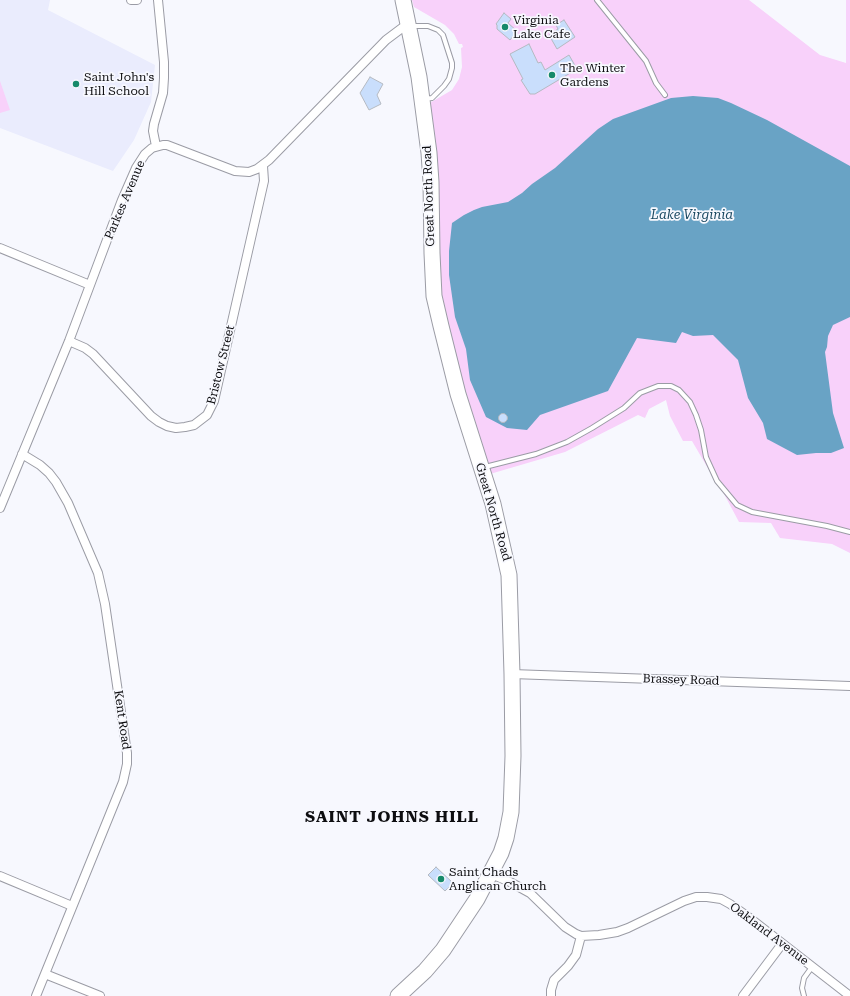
<!DOCTYPE html>
<html>
<head>
<meta charset="utf-8">
<style>
	body { margin:0 }
	canvas { display:block; background:#f7f8fe }
</style>
</head>
<body>
<canvas width="850" height="996"></canvas>
<script>
const g = document.querySelector('canvas').getContext('2d');
g.lineJoin = 'round';
function fill(path, color) {
  g.fillStyle = color;
  g.fill(path, 'evenodd');
}
function toPath(rows) {
  const path = new Path2D();
  for (const r of rows) {
    if (r.length === 3) {
      path.moveTo(r[0] + r[2], r[1]);
      path.arc(r[0], r[1], r[2], 0, 2 * Math.PI);
      continue;
    }
    path.moveTo(r[0], r[1]);
    for (let i = 2; i < r.length; i += 2) path.lineTo(r[i], r[i + 1]);
  }
  return path;
}
function strokePath(path, color, width, dash) {
  g.strokeStyle = color;
  g.lineWidth = width;
  g.lineCap = dash ? 'butt' : 'round';
  g.setLineDash(dash || []);
  g.stroke(path);
}
function write(font, color, halo, rows, align = 'center') {
  g.font = font + ' "Roboto Serif",serif';
  g.lineWidth = 3.5;
  g.setLineDash([]);
  g.textBaseline = 'middle';
  g.strokeStyle = halo;
  g.fillStyle = color;
  for (const [text, x, y, turn = 0] of rows) {
    g.save();
    g.translate(x, y);
    g.rotate((+turn || 0) * Math.PI / 180);
    g.textAlign = isNaN(turn) ? turn : align;
    if (halo) g.strokeText(text, 0, 0);
    g.fillText(text, 0, 0);
    g.restore();
  }
}
fill(toPath([
	[0,0,50,0,48,10,155,65,151,102,134,140,113,171,0,128]
]), '#eaecfd');
fill(toPath([
	[412,0,749,0,820,55,846,63,846,0,850,0,850,553,832,544,780,538,771,523,739,522,724,494,713,477,692,441,683,441,670,416,666,400,649,409,645,418,638,415,565,452,490,474,444,318,436,235,428,104,452,90,459,79,462,67,461,48,463,47,462,44,459,44,454,34,445,25,414,7],
	[0,81,10,110,0,113]
]), '#f8d1fa');
fill(toPath([
	[693,96,718,98,731,103,767,120,850,166,850,317,833,325,828,336,827,347,825,352,833,413,844,448,831,453,816,453,797,455,767,439,763,423,748,398,738,360,713,335,693,336,682,332,676,343,637,338,608,391,540,415,527,430,507,428,486,417,470,380,466,349,455,317,449,275,449,251,452,223,464,215,474,210,482,207,508,202,522,193,532,184,555,168,598,129,613,119,671,98]
]), '#69a3c5');
const building = toPath([
	[504,13,511,19,508,23,517,31,510,40,497,29,497,25,496,24,504,13],
	[564,20,575,37,557,49,549,35,558,29,556,25,564,20],
	[529,44,538,63,541,62,545,70,569,55,577,69,535,94,530,94,521,80,523,79,510,54,529,44],
	[370,77,383,84,377,95,381,104,369,110,360,93,370,77],
	[503,418,4.5],
	[436,867,453,883,445,891,428,875,436,867]
]);
fill(building, '#c9defc');
strokePath(building, '#b5bac2', 1);
const lane = toPath([
	[597,0,646,61,656,83,665,95],
	[411,26,428,26,438,30,443,35,452,63,452,68,449,79,444,86,432,98,425,99],
	[485,467,536,454,567,442,592,428,624,408,640,393,658,386,671,386,679,390,690,402,696,415,701,430,706,457,717,481,737,505,752,512,827,526,850,532],
	[804,996,802,988,804,978,812,967]
]);
const street = toPath([
	[131,0,137,0],
	[156,146,153,131,154,124,163,93,164,78,164,62,158,0],
	[0,248,90,285],
	[69,341,85,348,93,354,151,416,159,422,167,426,176,428,185,427,194,425,207,415,214,401,264,181,263,166],
	[22,454,40,465,49,473,56,482,68,503,98,573,105,604,127,753,127,764,123,782,36,996],
	[0,508,69,341,122,200,136,168,145,154,152,148,163,145,167,145,235,171,249,172,257,169,269,160,386,40,402,28,409,25],
	[512,674,850,686],
	[491,874,510,882,530,893,565,927,576,934,581,936,599,935,617,932,628,928,684,901,696,897,707,897,721,899,730,904,747,916,850,996],
	[0,876,72,906],
	[45,974,100,996],
	[551,996,551,990,554,980,568,966,576,955,581,936],
	[743,996,782,944]
]);
const highway = toPath([
	[398,996,425,971,443,950,477,899,501,853,506,838,511,812,513,756,512,674,509,575,493,504,458,394,441,326,434,296,432,253,431,182,429,153,419,77,403,0]
]);
strokePath(lane, '#9b9ca5', 6);
strokePath(street, '#9b9ca5', 10);
strokePath(highway, '#9b9ca5', 17);
strokePath(lane, '#fff', 4);
strokePath(street, '#fff', 8);
strokePath(highway, '#fff', 15);
for (const [x, y, r, color] of [
	[505,27,4,"#168a6a"],
	[552,75,4,"#168a6a"],
	[76,84,4,"#168a6a"],
	[441,879,4,"#168a6a"]
]) {
  const dot = new Path2D();
  dot.arc(x, y, r, 0, 2 * Math.PI);
  g.fillStyle = color;
  g.fill(dot);
  strokePath(dot, '#f7f8fe', 1.5);
}
write('12px', '#0d0d10', '#f7f8fe', [
	["Virginia",513,20],
	["Lake Cafe",513,34],
	["The Winter",560,68],
	["Gardens",560,82],
	["Saint John's",84,77],
	["Hill School",84,91],
	["Saint Chads",449,872],
	["Anglican Church",449,886]
], 'left');
write('12px', '#0d0d10', '#f7f8fe', [
	["Great North Road",429,196,-92],
	["Parkes Avenue",125,200,-67],
	["Bristow Street",221,365,-76],
	["Great North Road",493,512,74],
	["Brassey Road",681,680,2],
	["Kent Road",122,720,82],
	["Oakland Avenue",769,934,37]
]);
write('italic 13px', '#1b4962', '#f7f8fe', [
	["Lake Virginia",692,215]
]);
g.letterSpacing = '1px';
write('bold 16px', '#0d0d10', '#f7f8fe', [
	["SAINT JOHNS HILL",392,817]
]);
g.letterSpacing = '0px';
</script>
</body>
</html>
